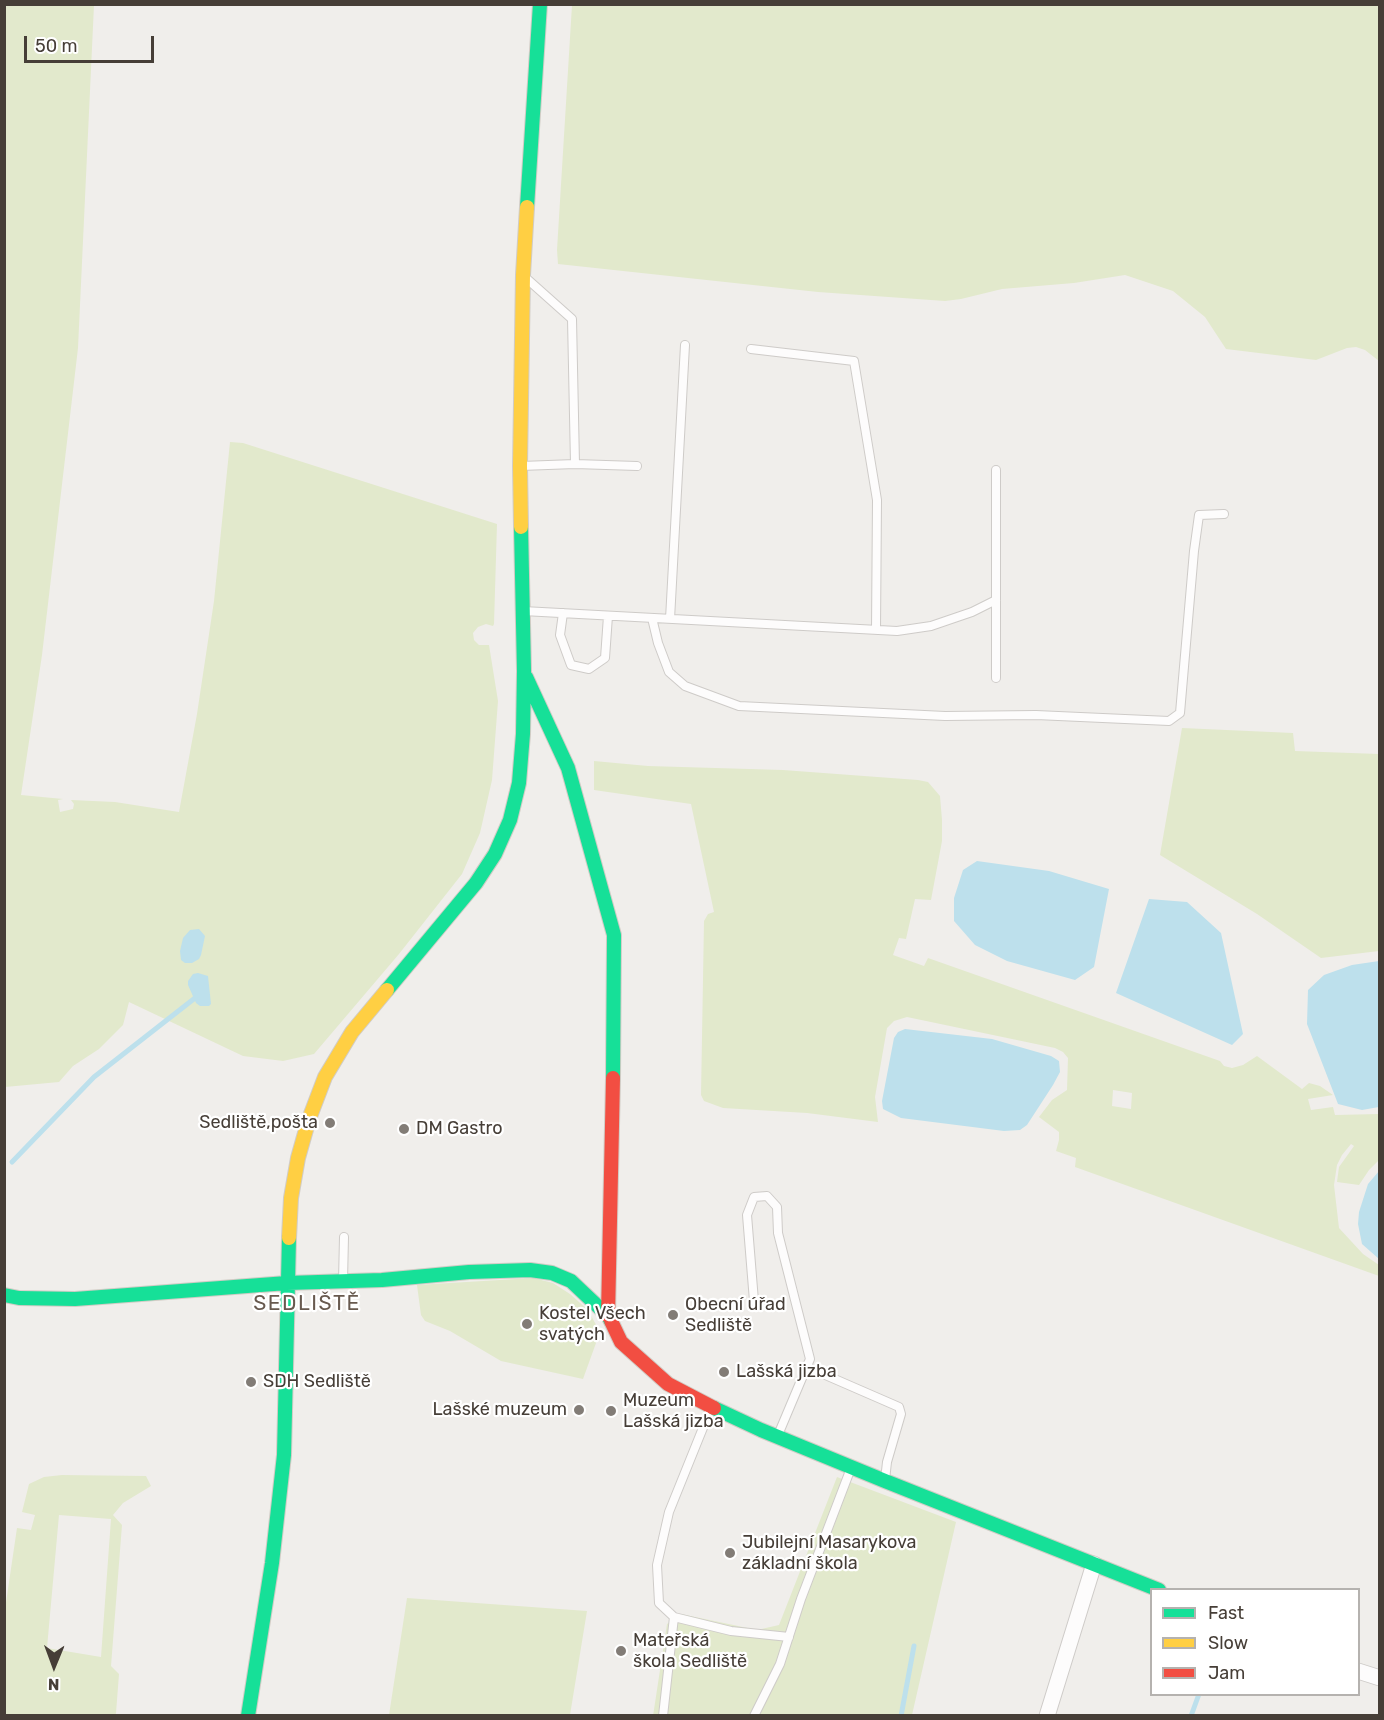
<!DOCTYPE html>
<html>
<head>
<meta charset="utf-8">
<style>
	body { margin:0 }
	#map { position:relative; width:1384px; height:1720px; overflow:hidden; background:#f0eeeb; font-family:Rubik,sans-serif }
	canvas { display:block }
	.frame { position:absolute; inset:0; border:6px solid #463e37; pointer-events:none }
	.legend { position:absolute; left:1150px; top:1588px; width:210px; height:108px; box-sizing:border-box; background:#fff; border:2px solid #b5b2af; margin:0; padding:8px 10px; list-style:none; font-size:18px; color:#463e37 }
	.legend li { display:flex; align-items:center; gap:12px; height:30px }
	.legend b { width:30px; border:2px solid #b5b2af }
	.north { position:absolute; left:24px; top:1636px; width:60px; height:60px; -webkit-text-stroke:4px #fff; paint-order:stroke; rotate:181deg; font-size:16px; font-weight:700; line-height:24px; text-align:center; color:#463e37 }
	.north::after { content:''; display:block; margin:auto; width:21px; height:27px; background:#463e37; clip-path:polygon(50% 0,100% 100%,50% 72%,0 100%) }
	.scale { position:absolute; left:24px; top:36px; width:130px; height:27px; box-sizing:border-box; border:3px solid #463e37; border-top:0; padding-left:8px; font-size:18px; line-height:21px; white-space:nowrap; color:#463e37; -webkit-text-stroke:4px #fff; paint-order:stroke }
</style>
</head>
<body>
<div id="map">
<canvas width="1384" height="1720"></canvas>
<div class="frame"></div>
<ul class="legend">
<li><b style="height:8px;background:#16e098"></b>Fast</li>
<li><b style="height:8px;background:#ffcf43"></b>Slow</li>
<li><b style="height:8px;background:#f24e42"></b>Jam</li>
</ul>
<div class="north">N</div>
<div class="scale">50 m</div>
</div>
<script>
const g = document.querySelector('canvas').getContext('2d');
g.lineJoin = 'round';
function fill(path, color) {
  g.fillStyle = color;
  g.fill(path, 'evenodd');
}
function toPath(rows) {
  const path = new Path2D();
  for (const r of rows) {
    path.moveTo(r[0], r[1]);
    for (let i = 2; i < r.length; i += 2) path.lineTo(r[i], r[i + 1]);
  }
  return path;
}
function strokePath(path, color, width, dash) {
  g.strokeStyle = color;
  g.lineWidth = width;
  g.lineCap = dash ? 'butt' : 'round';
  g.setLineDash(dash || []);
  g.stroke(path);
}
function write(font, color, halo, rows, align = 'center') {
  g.font = font + ' Rubik,sans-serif';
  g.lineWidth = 4.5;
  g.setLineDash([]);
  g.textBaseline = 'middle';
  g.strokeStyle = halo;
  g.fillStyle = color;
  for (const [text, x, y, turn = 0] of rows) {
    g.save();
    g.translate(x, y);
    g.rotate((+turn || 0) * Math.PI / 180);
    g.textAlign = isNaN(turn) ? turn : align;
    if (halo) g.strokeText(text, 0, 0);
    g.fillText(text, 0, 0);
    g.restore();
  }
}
fill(toPath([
	[5,5,94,5,78,348,42,655,21,795,63,799,58,800,60,812,73,809,74,804,71,800,115,802,179,812,197,714,214,601,230,442,243,443,497,524,494,624,493,626,486,624,478,627,473,633,474,640,479,645,489,645,498,701,492,780,480,833,462,874,399,954,314,1054,283,1061,243,1056,129,1002,123,1025,99,1049,73,1066,59,1082,5,1087],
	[572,5,1379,5,1379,361,1365,350,1356,347,1347,348,1316,360,1226,349,1205,317,1173,291,1125,275,1074,283,1002,289,961,299,945,301,818,292,558,264,557,250],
	[1182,728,1293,733,1295,751,1379,754,1379,951,1321,958,1257,914,1160,855],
	[594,761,648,766,783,770,918,780,928,782,940,796,942,820,942,841,931,900,915,899,906,939,899,938,893,955,924,966,928,958,1220,1061,1224,1066,1232,1068,1243,1065,1257,1056,1302,1089,1309,1083,1320,1086,1333,1095,1308,1099,1311,1110,1333,1107,1335,1115,1379,1114,1379,1160,1369,1170,1359,1185,1337,1182,1339,1167,1354,1146,1351,1144,1342,1155,1337,1165,1334,1185,1339,1228,1363,1254,1379,1265,1379,1276,1075,1167,1076,1158,1056,1151,1059,1140,1059,1132,1039,1117,1052,1100,1067,1090,1068,1058,1063,1052,1055,1048,907,1017,894,1021,887,1028,875,1097,878,1122,807,1113,723,1108,704,1101,701,1095,704,921,708,914,714,912,691,804,594,790],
	[1113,1090,1132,1093,1131,1109,1112,1106],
	[533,1278,553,1283,570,1294,588,1310,600,1332,583,1379,501,1361,450,1331,425,1321,421,1315,417,1285],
	[62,1475,146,1476,151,1486,123,1503,113,1515,122,1525,111,1666,119,1674,116,1713,115,1716,5,1715,4,1616,17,1528,31,1530,35,1515,22,1512,29,1484,44,1477],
	[59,1515,111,1519,101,1657,47,1648],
	[837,1477,956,1522,912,1715,653,1716,667,1624,681,1614,757,1630,779,1625],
	[407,1598,587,1611,570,1715,389,1715]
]), '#e2e9cc');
fill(toPath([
	[977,861,1049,871,1109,889,1094,967,1075,980,1007,961,975,945,954,921,954,898,963,870],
	[1149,899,1187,902,1221,933,1243,1034,1232,1045,1116,993],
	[199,929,205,936,201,955,199,959,192,963,185,963,181,960,180,951,183,938,190,930],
	[1379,961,1379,1107,1362,1110,1338,1104,1307,1024,1308,990,1324,975,1352,965],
	[198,973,208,976,211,1004,209,1006,200,1006,196,1003,188,985,188,981,193,974],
	[905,1029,992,1039,1051,1056,1059,1061,1060,1072,1053,1085,1027,1125,1020,1130,1004,1131,901,1118,883,1109,882,1101,894,1038,898,1032],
	[1379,1171,1379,1259,1362,1244,1358,1224,1359,1212,1368,1184]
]), '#bde0ec');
strokePath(toPath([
	[12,1162,94,1077,195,998],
	[901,1716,914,1646],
	[1191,1716,1199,1694]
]), '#bde0ec', 5);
const lane = toPath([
	[526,278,572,319,575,464],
	[751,349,854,361,877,500,876,630],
	[521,466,575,464,637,466],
	[996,470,996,678],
	[523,611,897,631,931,626,972,612,996,600],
	[563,613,560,635,571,665,589,669,605,658,608,616],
	[652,618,658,643,669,672,685,686,739,706,945,716,1036,715,1169,721,1180,713,1194,551,1199,515,1224,514],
	[670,619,685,345],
	[343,1281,344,1237],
	[754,1301,747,1215,754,1197,767,1196,777,1207,778,1233,810,1359,778,1435],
	[807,1367,899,1407,901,1414,887,1462,885,1480],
	[711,1408,669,1512,657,1565,659,1603,674,1617,731,1631,789,1637],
	[663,1716,674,1617],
	[754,1716,780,1664,801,1599,851,1468]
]);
const street = toPath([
	[1358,1671,1380,1678],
	[1047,1716,1094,1564]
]);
const fast = toPath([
	[527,207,540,4],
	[526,677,568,768,614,935,613,1078],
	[387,990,476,883,495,854,510,820,519,783,523,734,524,671,521,527],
	[4,1295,19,1298,75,1299,287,1283,382,1280,469,1272,530,1270,552,1273,571,1281,608,1316,611,1321],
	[714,1408,761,1430,885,1481,1159,1590],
	[248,1716,272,1563,284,1455,289,1238]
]);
const slow = toPath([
	[521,527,520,466,523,275,527,207],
	[289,1238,291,1198,298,1158,309,1119,325,1077,352,1032,387,990]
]);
const jam = toPath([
	[608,1316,613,1078],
	[611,1321,621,1342,668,1384,714,1408]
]);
strokePath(lane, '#cecbc8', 10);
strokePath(street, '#cecbc8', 17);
strokePath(fast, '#d1ccc5', 16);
strokePath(slow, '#d1ccc5', 16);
strokePath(jam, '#d1ccc5', 16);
strokePath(lane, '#fdfcfc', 8);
strokePath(street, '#fdfcfc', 15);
strokePath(fast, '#16e098', 14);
strokePath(slow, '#ffcf43', 14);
strokePath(jam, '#f24e42', 14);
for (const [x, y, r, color] of [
	[330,1123,6,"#827c76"],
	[404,1129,6,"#827c76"],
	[673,1315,6,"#827c76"],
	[527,1324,6,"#827c76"],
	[724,1372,6,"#827c76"],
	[251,1382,6,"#827c76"],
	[579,1410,6,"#827c76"],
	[611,1411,6,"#827c76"],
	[730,1553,6,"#827c76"],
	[621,1651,6,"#827c76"]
]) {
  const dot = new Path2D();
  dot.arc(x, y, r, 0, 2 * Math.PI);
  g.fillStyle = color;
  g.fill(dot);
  strokePath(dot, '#fff', 2);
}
write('18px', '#463e37', '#fff', [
	["Sedliště,pošta",318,1123,"right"],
	["DM Gastro",416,1129],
	["Obecní úřad",685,1305],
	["Sedliště",685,1326],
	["Kostel Všech",539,1314],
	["svatých",539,1335],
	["Lašská jizba",736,1372],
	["SDH Sedliště",263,1382],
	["Muzeum",623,1401],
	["Lašská jizba",623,1422],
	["Lašské muzeum",567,1410,"right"],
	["Jubilejní Masarykova",742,1543],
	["základní škola",742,1564],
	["Mateřská",633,1641],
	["škola Sedliště",633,1662]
], 'left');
g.letterSpacing = '1.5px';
write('21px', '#685a4f', '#fff', [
	["SEDLIŠTĚ",307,1304]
]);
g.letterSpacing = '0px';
</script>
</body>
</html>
